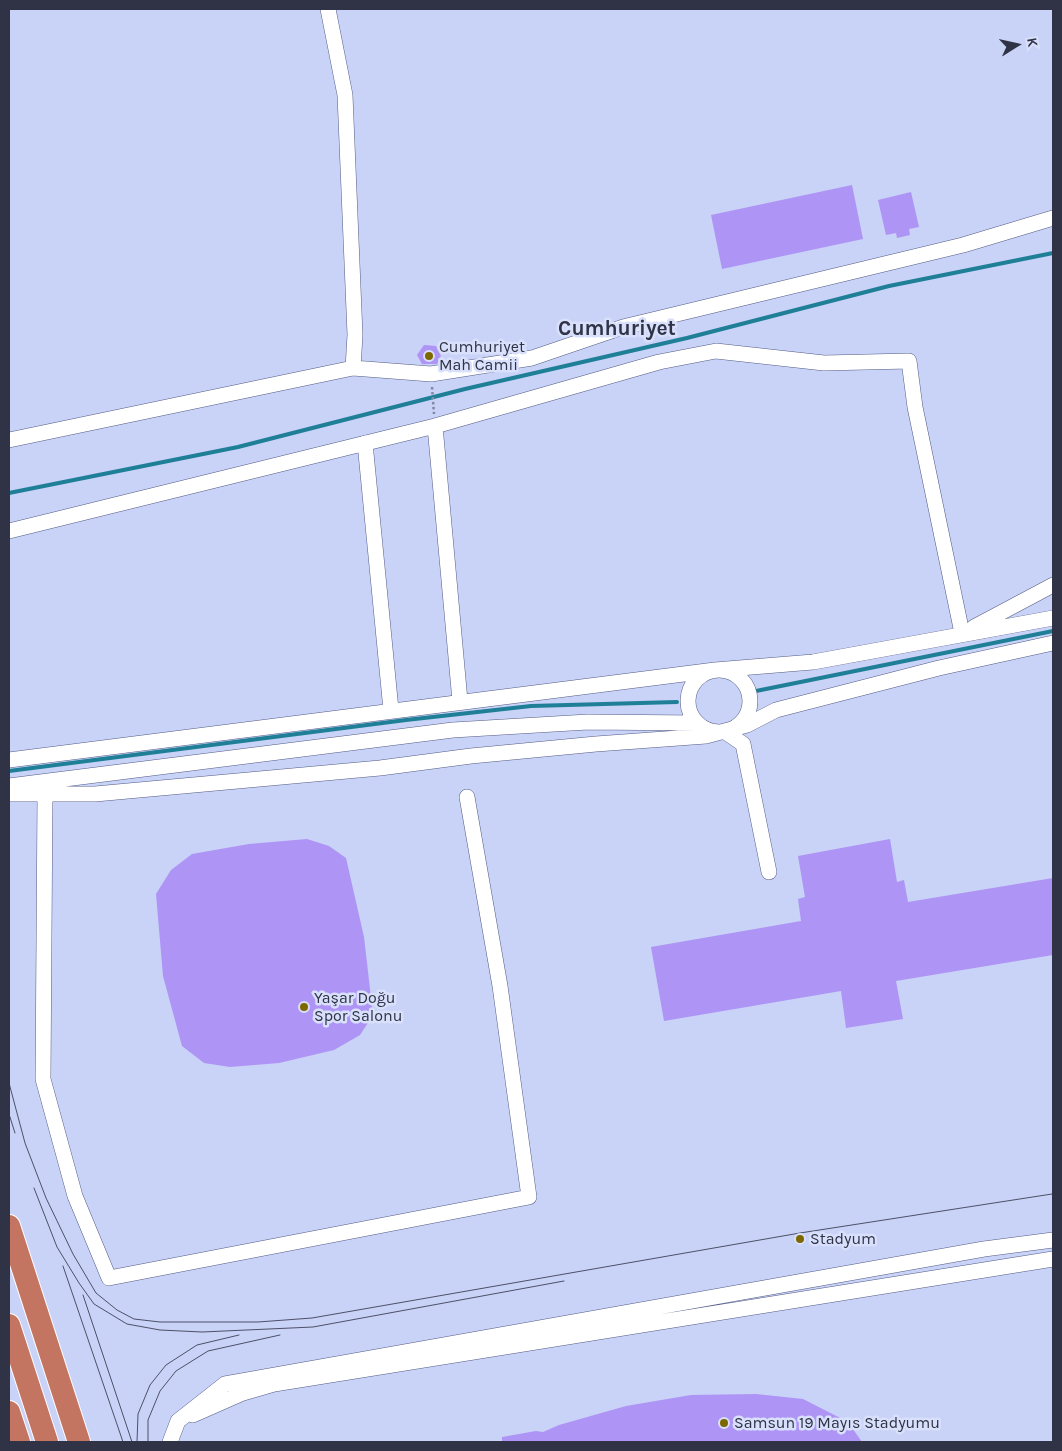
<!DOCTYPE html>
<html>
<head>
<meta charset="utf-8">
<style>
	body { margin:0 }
	#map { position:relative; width:1062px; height:1451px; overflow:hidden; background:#c9d2f7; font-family:Karla,sans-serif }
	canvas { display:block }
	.frame { position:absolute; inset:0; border:10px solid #2f3345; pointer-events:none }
	.north { position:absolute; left:992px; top:20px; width:50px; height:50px; -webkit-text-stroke:4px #d9e0fc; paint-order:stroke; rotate:80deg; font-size:14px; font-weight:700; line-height:20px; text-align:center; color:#2f3345 }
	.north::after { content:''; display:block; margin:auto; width:18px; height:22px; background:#2f3345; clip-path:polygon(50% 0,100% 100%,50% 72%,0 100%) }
</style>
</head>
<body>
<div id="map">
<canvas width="1062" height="1451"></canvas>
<div class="frame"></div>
<div class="north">K</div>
</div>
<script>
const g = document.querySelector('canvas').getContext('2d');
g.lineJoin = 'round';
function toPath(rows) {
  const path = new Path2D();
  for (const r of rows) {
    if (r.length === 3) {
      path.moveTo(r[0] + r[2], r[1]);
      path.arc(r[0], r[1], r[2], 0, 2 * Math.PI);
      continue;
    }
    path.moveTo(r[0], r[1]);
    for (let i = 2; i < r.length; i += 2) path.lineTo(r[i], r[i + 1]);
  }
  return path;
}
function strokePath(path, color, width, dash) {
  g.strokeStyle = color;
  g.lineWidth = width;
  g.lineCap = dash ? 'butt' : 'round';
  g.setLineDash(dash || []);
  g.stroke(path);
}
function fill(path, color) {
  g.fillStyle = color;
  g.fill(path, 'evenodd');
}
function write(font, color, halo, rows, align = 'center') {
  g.font = font + ' Karla,sans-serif';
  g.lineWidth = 5;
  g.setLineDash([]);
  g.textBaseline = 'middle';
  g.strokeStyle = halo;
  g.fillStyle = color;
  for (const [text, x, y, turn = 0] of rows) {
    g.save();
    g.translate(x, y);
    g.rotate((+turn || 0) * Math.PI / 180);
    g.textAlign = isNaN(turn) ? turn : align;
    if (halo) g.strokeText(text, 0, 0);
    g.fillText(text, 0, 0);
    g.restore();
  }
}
strokePath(toPath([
	[9,493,238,447,465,389,687,338,889,286,1053,253],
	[756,691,1053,631],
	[9,771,406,720,531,706,677,702]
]), '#1e7f97', 4);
fill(toPath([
	[852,185,863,239,722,269,711,215],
	[911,192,919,227,909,229,910,235,897,238,896,233,886,235,878,200],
	[424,345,436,346,441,356,437,364,422,364,417,355],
	[307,839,329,846,346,858,364,937,373,1015,360,1035,334,1050,279,1063,230,1067,204,1063,182,1046,163,976,156,894,171,870,192,854,249,844],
	[890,839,897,882,904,880,908,902,1053,878,1053,955,896,981,903,1019,846,1028,841,991,664,1021,651,947,801,921,798,899,805,897,798,856],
	[756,1394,803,1399,848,1422,862,1442,502,1442,502,1437,536,1431,543,1432,559,1425,626,1406,691,1395]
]), '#ae94f4');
const minor = toPath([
	[328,9,345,95,355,335,353,368],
	[435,426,460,701],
	[9,440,353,368,431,374,532,358,623,327,963,245,1053,218],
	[365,443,391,710],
	[9,531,435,426,659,362,716,351,824,363,909,361,915,407,962,633],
	[974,627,1053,585],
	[719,701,31],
	[724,731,743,744,769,872],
	[9,760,715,670,813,662,1053,618],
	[9,786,453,730,588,722,697,723],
	[9,794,95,794,380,768,471,756,596,744,706,736,747,725,776,710,939,668,1053,643],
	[45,796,43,1079,75,1196,109,1278,529,1197,500,986,467,797],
	[193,1415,243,1393,274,1384,1053,1259],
	[170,1442,178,1421,225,1384,984,1249,1053,1240]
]);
const highway = toPath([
	[9,1226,79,1442],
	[9,1325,47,1442],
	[9,1412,19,1442]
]);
strokePath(minor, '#545c84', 16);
strokePath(highway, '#fff', 24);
strokePath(toPath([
	[432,387,434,414]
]), '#8188a4', 2.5, [2.5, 2.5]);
strokePath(minor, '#fff', 15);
strokePath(highway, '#c47561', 22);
strokePath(toPath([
	[9,1083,25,1143,46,1198,73,1254,96,1293,117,1310,134,1319,160,1322,258,1322,312,1318,800,1233,1052,1194],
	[9,1114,15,1133],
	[34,1188,57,1247,79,1283,94,1304,127,1324,160,1330,202,1332,313,1327,564,1281],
	[63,1266,123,1442],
	[83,1295,132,1442],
	[137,1442,138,1414,150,1385,166,1365,197,1345,239,1335],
	[148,1442,148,1420,160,1391,176,1371,208,1351,280,1335]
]), '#4c5167', 1);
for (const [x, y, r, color] of [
	[429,356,5,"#7d6800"],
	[304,1007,5,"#7d6800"],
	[800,1239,5,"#7d6800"],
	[724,1423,5,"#7d6800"]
]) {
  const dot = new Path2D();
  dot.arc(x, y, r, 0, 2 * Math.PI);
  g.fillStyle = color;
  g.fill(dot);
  strokePath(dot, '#d9e0fc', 2);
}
write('16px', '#2f3345', '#d9e0fc', [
	["Cumhuriyet",439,347],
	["Mah Camii",439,365],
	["Yaşar Doğu",314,998],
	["Spor Salonu",314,1016],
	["Stadyum",810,1239],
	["Samsun 19 Mayıs Stadyumu",734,1423]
], 'left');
write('bold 21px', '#2f3345', '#d9e0fc', [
	["Cumhuriyet",617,329]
]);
</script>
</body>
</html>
